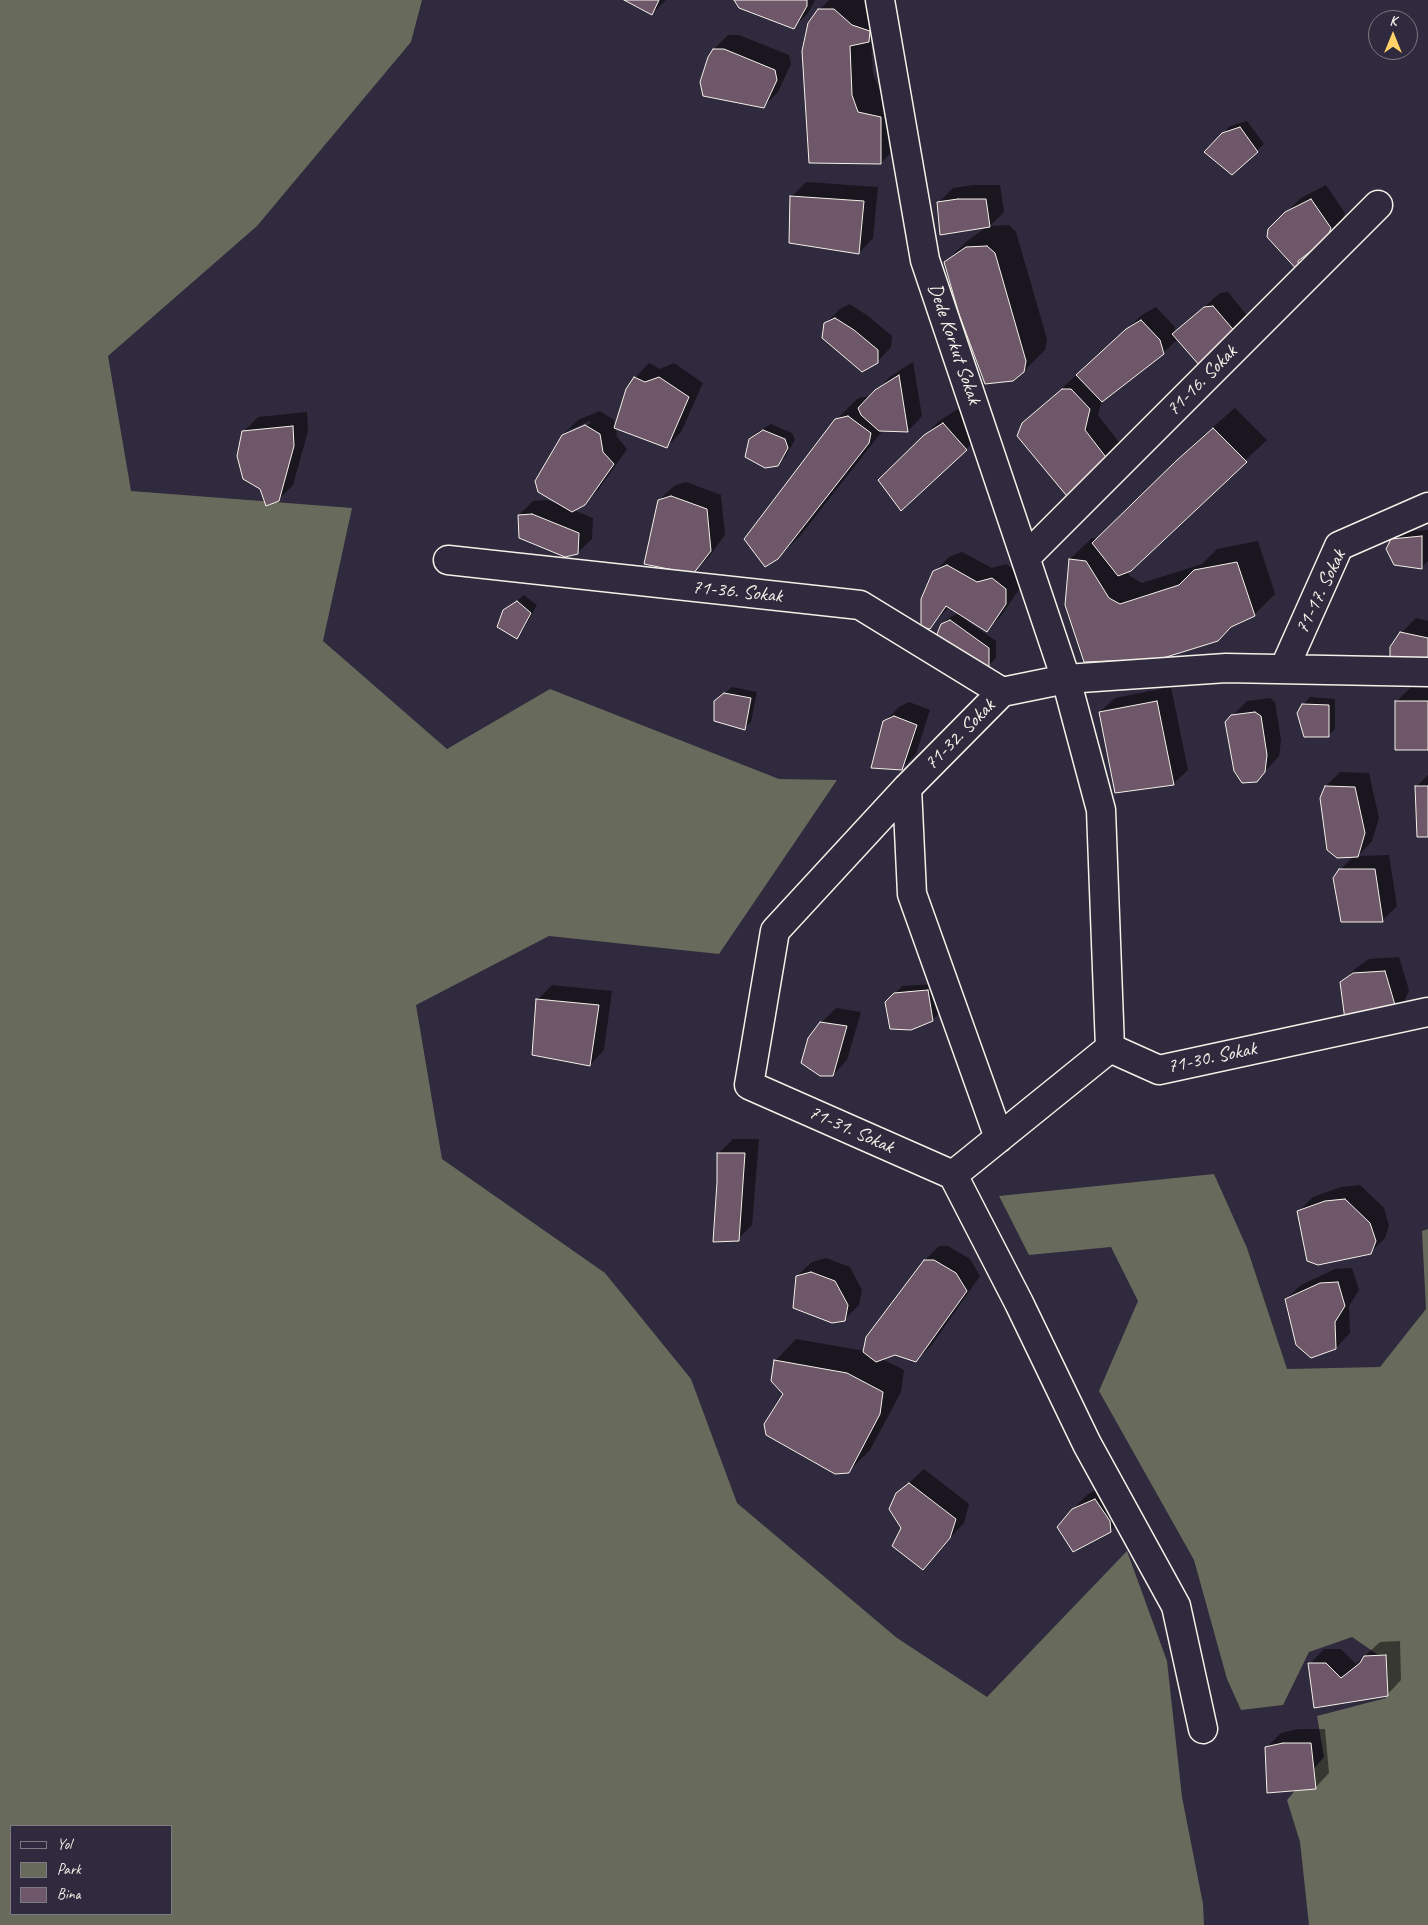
<!DOCTYPE html>
<html>
<head>
<meta charset="utf-8">
<style>
	body { margin:0 }
	#map { position:relative; width:1428px; height:1925px; overflow:hidden; background:#2f2a3d; font-family:Caveat,sans-serif }
	canvas { display:block }
	.legend { position:absolute; left:10px; top:1825px; width:162px; height:90px; box-sizing:border-box; background:#2f2a3d; border:1px solid #7e7a81; margin:0; padding:6px 9px; list-style:none; font-size:15px; color:#f4f1e8 }
	.legend li { display:flex; align-items:center; gap:10px; height:25px }
	.legend b { width:25px; border:1px solid #7e7a81 }
	.north { position:absolute; left:1368px; top:10px; width:50px; height:50px; box-sizing:border-box; background:#2f2a3d; border:1px solid #7e7a81; border-radius:50%; rotate:0deg; font-size:14px; font-weight:700; line-height:20px; text-align:center; color:#f4f1e8 }
	.north::after { content:''; display:block; margin:auto; width:18px; height:22px; background:#ffd166; clip-path:polygon(50% 0,100% 100%,50% 72%,0 100%) }
</style>
</head>
<body>
<div id="map">
<canvas width="1428" height="1925"></canvas>
<ul class="legend">
<li><b style="height:6px;background:#2f2a3d"></b>Yol</li>
<li><b style="height:14px;background:#686a5c"></b>Park</li>
<li><b style="height:14px;background:#6e5769"></b>Bina</li>
</ul>
<div class="north">K</div>
</div>
<script>
const g = document.querySelector('canvas').getContext('2d');
g.lineJoin = 'round';
function fill(path, color) {
  g.fillStyle = color;
  g.fill(path, 'evenodd');
}
function toPath(rows) {
  const path = new Path2D();
  for (const r of rows) {
    path.moveTo(r[0], r[1]);
    for (let i = 2; i < r.length; i += 2) path.lineTo(r[i], r[i + 1]);
  }
  return path;
}
function strokePath(path, color, width, dash) {
  g.strokeStyle = color;
  g.lineWidth = width;
  g.lineCap = dash ? 'butt' : 'round';
  g.setLineDash(dash || []);
  g.stroke(path);
}
function write(font, color, halo, rows, align = 'center') {
  g.font = font + ' Caveat,sans-serif';
  g.lineWidth = 4;
  g.setLineDash([]);
  g.textBaseline = 'middle';
  g.strokeStyle = halo;
  g.fillStyle = color;
  for (const [text, x, y, turn = 0] of rows) {
    g.save();
    g.translate(x, y);
    g.rotate((+turn || 0) * Math.PI / 180);
    g.textAlign = isNaN(turn) ? turn : align;
    if (halo) g.strokeText(text, 0, 0);
    g.fillText(text, 0, 0);
    g.restore();
  }
}
fill(toPath([
	[0,0,422,0,411,42,257,226,108,356,131,491,352,508,323,641,447,749,550,689,779,779,837,780,719,954,549,936,416,1005,442,1159,605,1273,691,1379,737,1503,897,1638,987,1697,1127,1551,1167,1661,1182,1797,1203,1904,1204,1925,0,1925],
	[11,1826,171,1826,171,1914,11,1914],
	[1214,1174,1247,1248,1287,1369,1380,1367,1426,1309,1422,1231,1428,1229,1428,1925,1309,1925,1300,1842,1287,1800,1324,1757,1317,1716,1386,1698,1387,1661,1352,1637,1309,1652,1283,1705,1241,1710,1227,1679,1194,1560,1099,1391,1138,1301,1111,1247,1029,1255,999,1196]
]), '#686a5c');
fill(toPath([
	[627,0,666,0,652,14],
	[736,0,815,0,808,13,793,28],
	[829,0,869,0,890,20,871,38,873,73,880,91,902,96,902,141,881,163,811,162,819,10],
	[728,35,739,35,789,55,791,64,778,92,764,106,714,49],
	[1247,121,1264,144,1232,173,1206,151,1230,126],
	[806,182,878,187,873,238,859,253,792,196],
	[973,185,1000,185,1004,212,990,226,1009,225,1016,232,1047,339,1045,350,1023,372,945,262,967,241,988,226,938,203,953,188],
	[1326,185,1345,213,1341,223,1313,249,1314,258,1300,271,1269,229,1301,198],
	[1228,292,1250,319,1236,333,1178,339,1163,353,1102,400,1098,415,1125,450,1111,464,1023,424,1142,315,1156,307,1174,326,1176,332,1220,293],
	[850,304,868,316,892,336,891,347,877,362,825,324,840,309],
	[913,362,922,416,908,431,883,430,800,536,778,558,836,420,858,398,871,396,891,376],
	[649,363,660,369,674,363,703,383,681,432,667,447,616,428,617,437,627,449,599,489,584,504,573,510,593,518,592,539,577,553,519,515,533,501,547,500,560,505,563,435,578,420,600,411,614,420,615,427,635,378],
	[590,421,591,423,569,433,569,430],
	[1235,408,1267,440,1127,571,1130,576,1142,583,1202,564,1217,549,1258,541,1275,594,1254,615,1160,657,1070,559,1092,538,1098,539,1199,439],
	[958,409,980,435,966,449,880,481,939,421],
	[307,412,308,431,293,485,278,500,244,431,258,417],
	[771,424,792,433,795,440,785,457,777,464,750,439,757,432],
	[686,482,721,495,725,535,708,558,693,572,659,500,674,486],
	[1428,530,1428,561,1421,568,1392,540,1400,532],
	[962,552,992,568,1006,564,1020,574,1020,588,1001,616,987,630,969,619,967,621,996,641,996,658,989,665,942,624,950,617,959,613,949,607,930,627,934,572,949,557],
	[524,595,537,605,523,630,516,637,504,611],
	[1416,618,1428,621,1428,667,1401,633],
	[732,687,757,692,751,722,744,728,723,695],
	[1171,687,1188,770,1173,784,1100,712,1115,698],
	[1411,687,1428,687,1428,749,1396,702],
	[1310,697,1335,699,1335,729,1328,736,1303,705],
	[1270,698,1275,702,1281,740,1279,756,1256,781,1226,722,1247,701],
	[909,702,930,710,916,754,901,769,884,722,899,707],
	[1340,772,1369,773,1379,818,1372,841,1358,856,1389,855,1397,906,1383,920,1340,870,1354,856,1326,786],
	[1428,775,1428,836,1416,787],
	[1399,957,1409,990,1404,1003,1389,1018,1341,983,1356,968,1369,959],
	[935,984,939,1013,932,1020,887,1002,902,986],
	[552,985,612,991,604,1050,590,1065,537,1000],
	[836,1008,861,1012,847,1060,833,1075,821,1023],
	[733,1139,759,1139,752,1225,738,1239,718,1182,718,1154],
	[1360,1185,1384,1208,1389,1226,1385,1238,1370,1253,1299,1211,1313,1197,1341,1187],
	[939,1246,948,1246,970,1259,980,1276,931,1346,916,1361,895,1354,882,1359,904,1370,901,1392,870,1450,848,1472,784,1394,775,1361,796,1339,865,1351,924,1261],
	[826,1258,850,1267,862,1290,859,1305,844,1320,797,1276,812,1262],
	[1352,1268,1359,1290,1349,1306,1350,1333,1336,1348,1286,1299,1301,1285,1335,1269],
	[924,1469,969,1504,964,1523,923,1568,902,1528,897,1494],
	[1109,1485,1125,1516,1110,1531,1073,1509,1088,1494],
	[1400,1641,1401,1680,1387,1695,1315,1706,1310,1664,1324,1649,1341,1649,1356,1664,1380,1642],
	[1298,1729,1325,1729,1329,1773,1315,1788,1266,1748,1281,1733]
]), '#0007');
const building = toPath([
	[624,0,659,0,652,15,624,0],
	[734,0,807,0,807,6,794,29,739,8,734,0],
	[818,9,834,9,852,25,870,31,869,42,850,46,852,95,858,112,881,117,881,164,809,163,802,51,808,23,818,9],
	[713,49,724,49,775,70,777,80,764,108,703,96,700,82,708,57,713,49],
	[1240,127,1258,152,1232,175,1204,152,1222,133,1240,127],
	[790,196,864,201,859,254,789,243,790,196],
	[958,199,986,199,990,227,940,235,937,202,958,199],
	[1311,199,1331,228,1327,239,1298,261,1300,273,1267,237,1268,229,1285,212,1311,199],
	[987,246,995,253,1026,361,1024,372,1013,381,985,384,959,314,944,262,966,247,987,246],
	[1213,306,1237,334,1200,366,1172,334,1204,307,1213,306],
	[835,318,854,330,878,350,878,363,862,372,822,338,824,323,835,318],
	[1141,320,1160,340,1164,354,1102,402,1076,375,1126,329,1141,320],
	[899,375,908,432,879,431,861,415,858,408,875,390,899,375],
	[634,377,645,382,659,377,689,397,667,448,614,428,626,389,634,377],
	[1062,389,1071,389,1090,409,1085,430,1112,465,1071,501,1017,436,1022,423,1062,389],
	[848,416,871,433,869,443,778,559,765,567,744,539,835,419,848,416],
	[943,423,967,450,901,511,878,480,924,435,943,423],
	[585,425,600,434,603,452,614,464,585,505,572,512,538,492,535,481,562,435,585,425],
	[293,426,294,446,279,501,266,506,260,489,243,479,237,456,242,431,293,426],
	[1213,428,1247,462,1131,571,1118,576,1092,543,1176,461,1213,428],
	[763,430,785,439,788,448,778,466,765,468,745,457,749,439,763,430],
	[671,496,707,509,711,551,693,574,644,564,658,500,671,496],
	[532,514,579,533,578,554,565,557,519,538,518,515,532,514],
	[1422,536,1422,569,1394,565,1386,549,1391,539,1422,536],
	[1069,559,1086,561,1109,598,1120,604,1179,585,1194,570,1237,562,1255,616,1231,627,1218,641,1160,659,1084,662,1065,605,1069,559],
	[947,565,977,582,992,578,1006,589,1006,604,987,632,946,606,930,629,921,627,921,599,933,571,947,565],
	[517,601,531,613,517,639,497,627,503,610,517,601],
	[950,620,989,648,989,667,977,667,949,648,937,634,941,624,950,620],
	[1400,632,1428,638,1428,668,1390,663,1390,647,1400,632],
	[724,693,751,698,745,730,714,721,714,701,724,693],
	[1157,701,1174,785,1115,793,1099,712,1157,701],
	[1395,701,1428,701,1428,750,1395,750,1395,701],
	[1302,704,1329,705,1329,737,1304,737,1297,713,1302,704],
	[1255,712,1261,716,1267,755,1265,772,1257,782,1242,783,1234,771,1225,722,1231,715,1255,712],
	[894,716,917,725,902,770,871,768,883,721,894,716],
	[1325,786,1355,787,1365,833,1358,857,1337,858,1327,850,1320,798,1325,786],
	[1415,786,1428,786,1428,837,1417,837,1415,786],
	[1339,869,1375,869,1383,922,1341,922,1333,878,1339,869],
	[1385,971,1395,1005,1345,1020,1340,982,1353,973,1385,971],
	[928,990,933,1021,911,1030,890,1029,885,1002,894,993,928,990],
	[536,999,599,1005,590,1066,532,1055,536,999],
	[820,1022,847,1026,833,1076,820,1076,801,1063,808,1038,820,1022],
	[717,1153,745,1153,739,1241,713,1242,717,1182,717,1153],
	[1345,1199,1370,1223,1376,1241,1371,1254,1318,1265,1307,1261,1297,1211,1325,1201,1345,1199],
	[924,1260,934,1260,956,1273,967,1291,916,1362,895,1355,876,1362,863,1352,866,1337,924,1260],
	[811,1272,835,1281,848,1305,845,1321,832,1323,793,1308,796,1276,811,1272],
	[1338,1282,1345,1306,1335,1322,1336,1349,1311,1358,1296,1345,1285,1299,1320,1283,1338,1282],
	[774,1360,847,1373,883,1392,880,1414,849,1473,835,1474,766,1435,764,1424,783,1394,771,1381,774,1360],
	[909,1483,956,1519,950,1538,923,1570,892,1546,901,1528,889,1509,896,1493,909,1483],
	[1095,1499,1110,1521,1111,1532,1073,1552,1057,1527,1072,1509,1095,1499],
	[1386,1655,1388,1696,1314,1708,1308,1663,1326,1663,1341,1678,1360,1663,1364,1656,1386,1655],
	[1283,1743,1311,1743,1316,1789,1267,1793,1265,1747,1283,1743]
]);
fill(building, '#6e5769');
strokePath(building, '#f4f1e8', 1);
const minor = toPath([
	[880,0,925,260,1066,679,1101,810,1110,1048],
	[1026,557,1378,205],
	[448,560,860,605,1002,692],
	[1284,669,1339,546,1428,507],
	[907,788,912,894,999,1138],
	[1110,1048,1159,1070,1428,1012],
	[953,1175,749,1085,775,931,907,788,1002,692,1066,679,1226,668,1428,672],
	[953,1175,1019,1303,1087,1444,1176,1606,1203,1729],
	[953,1175,1110,1048]
]);
strokePath(minor, '#f4f1e8', 31);
strokePath(minor, '#2f2a3d', 28);
write('20px', '#f4f1e8', '#2f2a3d', [
	["Dede Korkut Sokak",954,344,71],
	["71-16. Sokak",1202,381,-45],
	["71-36. Sokak",737,592,6],
	["71-17. Sokak",1321,592,-64],
	["71-32. Sokak",960,735,-45],
	["71-30. Sokak",1212,1058,-12],
	["71-31. Sokak",851,1130,24]
]);
</script>
</body>
</html>
